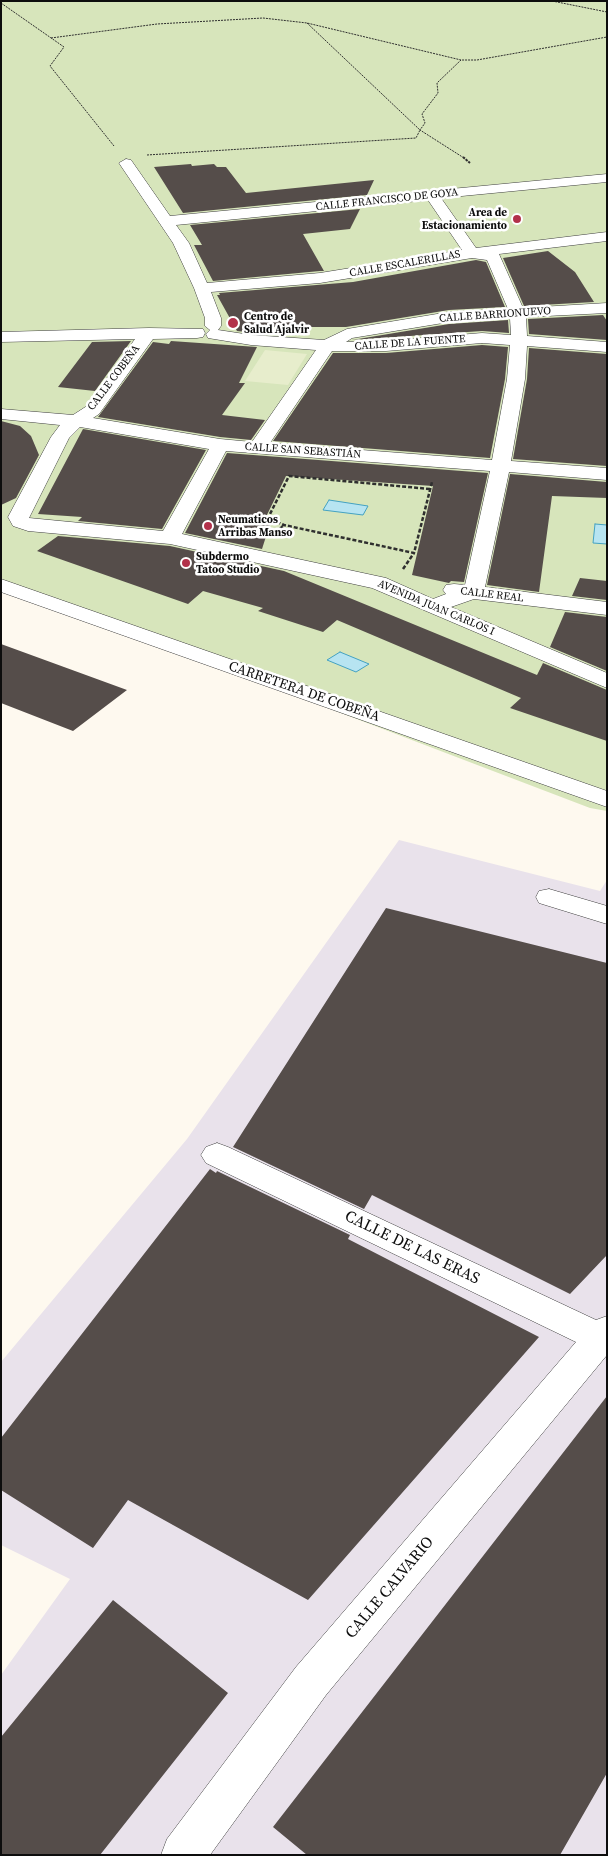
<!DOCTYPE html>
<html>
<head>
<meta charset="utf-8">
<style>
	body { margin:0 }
	#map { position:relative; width:608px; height:1856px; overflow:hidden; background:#fef9ef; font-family:"Source Serif 4",serif }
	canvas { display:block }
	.frame { position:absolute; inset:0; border:2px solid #0d0d0d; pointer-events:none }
</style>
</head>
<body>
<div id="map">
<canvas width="608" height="1856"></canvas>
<div class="frame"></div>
</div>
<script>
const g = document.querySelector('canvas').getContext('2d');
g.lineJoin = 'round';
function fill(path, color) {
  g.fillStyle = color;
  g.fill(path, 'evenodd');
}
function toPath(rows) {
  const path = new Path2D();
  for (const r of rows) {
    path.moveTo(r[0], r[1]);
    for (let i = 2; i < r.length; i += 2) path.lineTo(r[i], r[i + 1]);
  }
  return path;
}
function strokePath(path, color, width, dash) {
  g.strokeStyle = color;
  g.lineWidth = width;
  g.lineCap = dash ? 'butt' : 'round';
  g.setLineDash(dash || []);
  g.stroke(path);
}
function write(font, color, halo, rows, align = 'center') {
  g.font = font + ' "Source Serif 4",serif';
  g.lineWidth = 5;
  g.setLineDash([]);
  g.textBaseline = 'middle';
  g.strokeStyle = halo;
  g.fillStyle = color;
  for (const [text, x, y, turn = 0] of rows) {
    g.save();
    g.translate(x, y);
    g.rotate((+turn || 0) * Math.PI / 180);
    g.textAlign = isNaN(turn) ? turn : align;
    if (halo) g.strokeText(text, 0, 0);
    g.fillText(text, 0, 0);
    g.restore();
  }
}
fill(toPath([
	[399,840,600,891,607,880,607,1855,1,1855,1,1675,70,1579,1,1545,1,1362,187,1139]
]), '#e9e2eb');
fill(toPath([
	[1,1,607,1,607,811,590,808,113,626,1,587]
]), '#d7e5bb');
fill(toPath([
	[265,350,307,354,288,385,245,381]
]), '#e7edcc');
const water = toPath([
	[329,500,368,506,363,515,323,510,329,500],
	[595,524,607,525,607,544,593,543,595,524],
	[340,652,369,664,356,672,327,660,340,652]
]);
fill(water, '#b7e4f1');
strokePath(water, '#44a2c2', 1);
fill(toPath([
	[191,164,192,166,214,164,217,167,226,167,246,193,374,180,367,195,183,213,154,167],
	[360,209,350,229,303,234,324,271,320,271,213,281,194,245,202,245,190,225],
	[548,251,575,272,594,302,524,306,503,258],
	[476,260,486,262,505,307,449,310,346,327,268,327,264,334,237,331,217,295,220,295,219,293,353,282],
	[603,315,607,321,607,340,529,334,528,319],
	[508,320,509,333,482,331,352,340,449,324],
	[131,341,95,391,58,387,92,342],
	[171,341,257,347,239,383,245,383,222,415,265,420,251,440,220,437,98,417,153,342,169,344],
	[482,345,508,347,505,379,490,458,273,441,333,353,386,353],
	[529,348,607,354,607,466,513,459,527,379],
	[1,421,20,426,31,436,39,455,16,498,1,505],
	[83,429,206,450,162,529,78,521,82,517,38,514],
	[227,453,488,473,464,582,451,581,449,583,412,575,433,486,286,476,263,523,270,524,262,549,185,533],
	[510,474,607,482,607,498,552,496,539,592,487,585],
	[58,536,170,546,284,571,537,675,543,663,607,690,607,741,510,708,521,698,337,620,323,632,258,611,263,608,203,591,188,604,37,551],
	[580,578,607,581,607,600,572,596],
	[565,612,607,617,607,671,550,647],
	[1,644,127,690,73,731,1,703],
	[386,908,607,963,607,1255,570,1294,372,1195,364,1209,233,1147],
	[210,1169,216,1173,217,1171,350,1235,348,1239,539,1337,308,1600,128,1500,93,1548,1,1490,1,1438],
	[607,1396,607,1773,560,1855,307,1855,273,1827],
	[113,1600,228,1693,100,1855,1,1855,1,1737]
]), '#554d4a');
const minor = toPath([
	[126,159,131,160,170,216,607,174,607,182,441,198,476,248,607,232,607,241,499,254,523,308,607,303,607,313,526,317,527,336,607,342,607,352,527,346,525,379,511,461,607,468,607,480,509,472,485,587,607,602,607,615,474,599,451,607,607,673,607,688,372,588,170,544,28,531,13,526,8,517,51,437,60,425,1,419,1,409,73,415,87,406,135,339,1,342,1,332,149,328,203,329,205,333,203,337,197,338,153,339,99,414,93,418,220,439,252,442,316,350,251,345,208,338,206,334,210,330,205,326,205,318,194,288,173,243,119,163,126,159],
	[428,200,462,250,320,273,207,283,189,243,176,225,428,200],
	[472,258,487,260,508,309,449,312,347,329,324,340,251,335,218,330,221,326,221,318,211,292,320,283,472,258],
	[510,318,511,335,482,333,386,341,346,342,352,338,449,322,510,318],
	[482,343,510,345,507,379,492,460,270,443,332,351,386,351,482,343],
	[80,427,209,449,163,531,29,518,69,438,80,427],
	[226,451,490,471,465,585,454,584,446,585,443,590,446,594,433,599,386,578,182,534,226,451],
	[1,579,607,791,607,807,1,592,1,579],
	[549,889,607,906,607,924,539,903,536,897,539,891,549,889],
	[217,1143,228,1147,596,1320,607,1316,607,1355,326,1695,210,1855,161,1855,167,1839,296,1667,576,1342,206,1163,201,1155,206,1147,217,1143]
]);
strokePath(minor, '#404040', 1);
strokePath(toPath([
	[552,1,607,12],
	[1,3,64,47,50,66,114,146],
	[51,38,157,24,263,18,307,23,461,60],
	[147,155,416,138,420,130,307,23],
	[464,158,420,130,425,123,422,114,438,93,437,83,461,60,477,60,607,37]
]), '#2f2f2f', 1, [2, 1]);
strokePath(toPath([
	[463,157,470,163]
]), '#2f2f2f', 2, [2.5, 1]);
strokePath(toPath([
	[430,489,289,476,268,518,284,525,414,553,432,482],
	[271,537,284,525],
	[403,569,414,553]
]), '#2f2f2f', 2.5, [4, 2]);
fill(minor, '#fff');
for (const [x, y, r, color] of [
	[517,219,5,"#b2314a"],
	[233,323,6,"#b2314a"],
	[208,526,5,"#b2314a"],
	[186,563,5,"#b2314a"]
]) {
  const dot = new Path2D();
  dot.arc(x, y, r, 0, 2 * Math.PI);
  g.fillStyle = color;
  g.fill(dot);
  strokePath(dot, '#fff', 2);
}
write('11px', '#0d0d0d', '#fff', [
	["CALLE FRANCISCO DE GOYA",387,200,-6],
	["CALLE ESCALERILLAS",405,264,-10],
	["CALLE BARRIONUEVO",495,315,-4],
	["CALLE DE LA FUENTE",410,343,-4],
	["CALLE COBEÑA",114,378,-53],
	["CALLE SAN SEBASTIÁN",303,451,4],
	["CALLE REAL",492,595,7],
	["AVENIDA JUAN CARLOS I",436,608,23]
]);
write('bold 11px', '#0d0d0d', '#fff', [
	["Area de",507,213,"right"],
	["Estacionamiento",507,226,"right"],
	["Centro de",244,317],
	["Salud Ajalvir",244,330],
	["Neumaticos",218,520],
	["Arribas Manso",218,533],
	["Subdermo",196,557],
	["Tatoo Studio",196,570]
], 'left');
write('14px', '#0d0d0d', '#fff', [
	["CARRETERA DE COBEÑA",304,692,19]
]);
write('16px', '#0d0d0d', '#fff', [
	["CALLE DE LAS ERAS",412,1248,26],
	["CALLE CALVARIO",390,1588,-50]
]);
</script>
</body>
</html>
